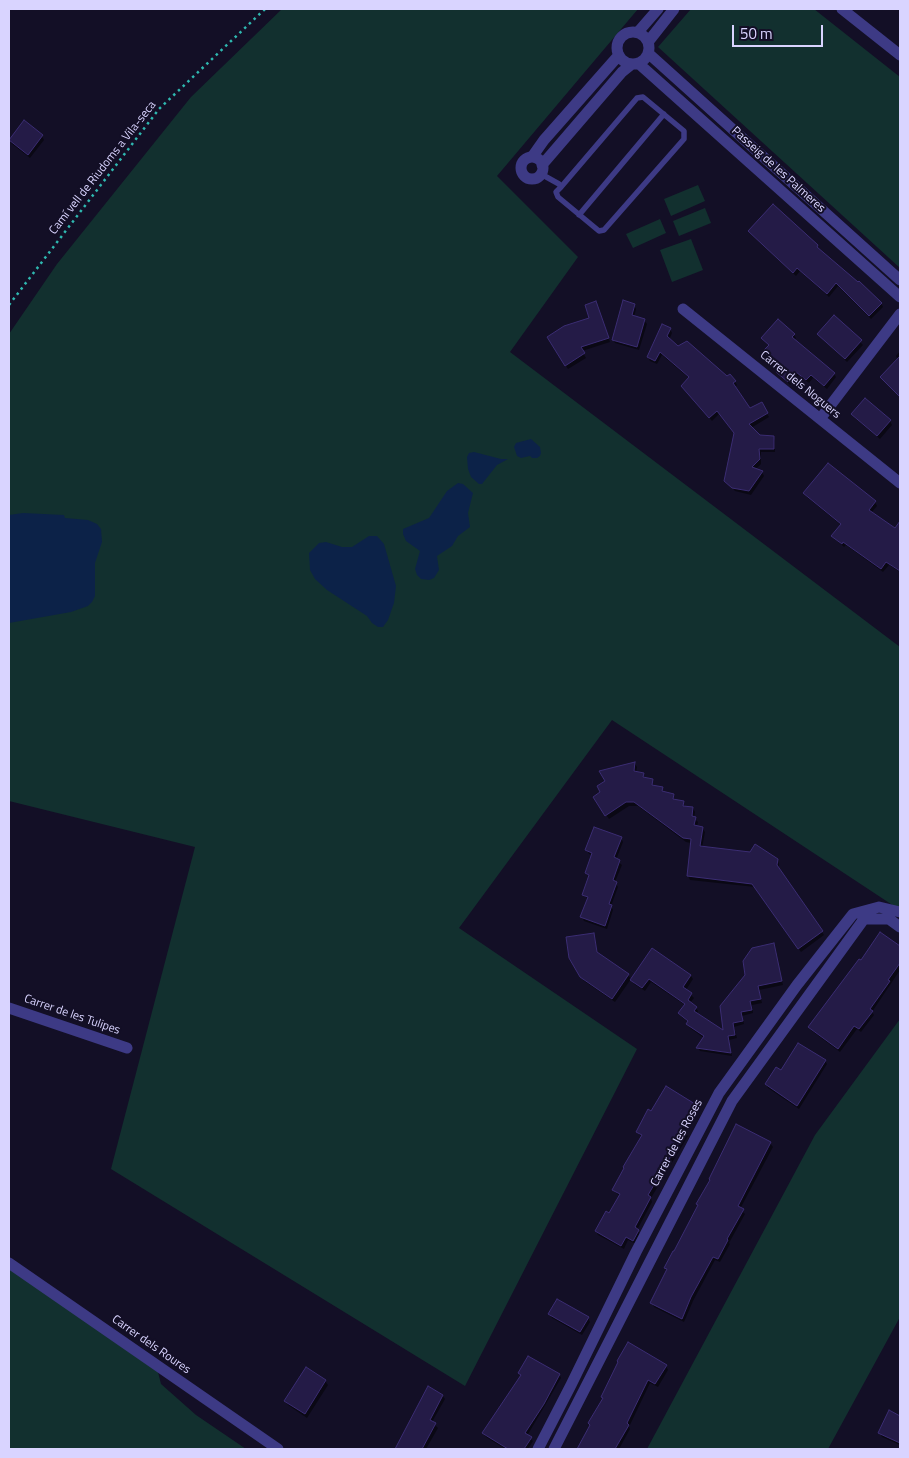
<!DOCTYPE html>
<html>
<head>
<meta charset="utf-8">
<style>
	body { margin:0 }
	#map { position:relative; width:909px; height:1458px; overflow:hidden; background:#130f26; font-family:"Titillium Web",sans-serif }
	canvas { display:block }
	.frame { position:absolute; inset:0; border:10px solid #d9d4ff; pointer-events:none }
	.scale { position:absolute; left:732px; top:25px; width:91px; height:22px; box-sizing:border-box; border:2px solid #d9d4ff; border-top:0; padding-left:6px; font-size:15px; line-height:18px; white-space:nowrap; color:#d9d4ff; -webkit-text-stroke:4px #130f26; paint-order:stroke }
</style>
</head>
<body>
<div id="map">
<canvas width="909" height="1458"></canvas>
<div class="frame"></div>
<div class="scale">50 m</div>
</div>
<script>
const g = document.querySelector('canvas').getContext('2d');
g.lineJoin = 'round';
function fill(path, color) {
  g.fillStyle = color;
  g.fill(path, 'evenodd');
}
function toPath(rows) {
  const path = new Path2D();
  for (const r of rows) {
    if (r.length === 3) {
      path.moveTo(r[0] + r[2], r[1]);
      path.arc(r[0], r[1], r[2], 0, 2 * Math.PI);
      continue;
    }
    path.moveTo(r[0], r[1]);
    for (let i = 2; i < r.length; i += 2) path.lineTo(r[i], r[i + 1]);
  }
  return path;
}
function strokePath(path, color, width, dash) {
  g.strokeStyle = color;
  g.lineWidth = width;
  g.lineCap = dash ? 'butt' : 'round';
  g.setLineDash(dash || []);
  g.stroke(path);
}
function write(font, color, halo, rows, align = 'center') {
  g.font = font + ' "Titillium Web",sans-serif';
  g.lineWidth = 4;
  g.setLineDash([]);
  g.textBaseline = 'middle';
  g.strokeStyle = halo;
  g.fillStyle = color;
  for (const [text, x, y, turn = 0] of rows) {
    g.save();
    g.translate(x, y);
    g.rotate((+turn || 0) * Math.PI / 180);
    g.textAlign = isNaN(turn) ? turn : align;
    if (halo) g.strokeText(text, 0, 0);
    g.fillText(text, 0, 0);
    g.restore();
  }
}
fill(toPath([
	[282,9,638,9,497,176,578,257,510,352,900,647,900,910,612,720,459,928,637,1049,465,1386,111,1169,195,847,9,801,9,334,57,264,191,97],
	[691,9,814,9,900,77,900,268,658,47],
	[698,185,705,201,671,216,664,199],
	[705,208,711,223,679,236,673,221],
	[660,219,666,233,633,248,626,234],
	[691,239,703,270,672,282,660,250],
	[900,1019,900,1317,828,1449,647,1449,815,1135],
	[9,1268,158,1372,161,1384,196,1415,246,1449,9,1449]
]), '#12302f');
fill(toPath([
	[531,439,540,447,541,453,540,456,537,458,532,458,530,456,521,458,517,456,514,447,516,443],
	[474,452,501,459,508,459,497,465,482,484,479,484,471,477,468,469,467,457,469,453],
	[458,483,463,484,473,493,468,513,470,527,458,536,452,546,437,556,439,570,434,578,429,580,421,579,417,575,415,569,420,551,406,541,403,534,403,529,429,518,447,491],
	[23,513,64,515,65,518,88,520,97,524,101,529,102,542,95,563,95,596,92,602,88,606,71,612,9,623,9,515],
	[369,536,377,536,384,544,396,586,394,603,388,620,383,627,378,627,372,623,367,616,327,590,315,579,310,570,309,553,319,543,326,542,342,547,352,547]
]), '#0c2248');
fill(toPath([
	[42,136,44,140,30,158,12,144,9,140],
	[750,232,817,246,819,250,881,303,883,307,871,319,838,286,829,297,800,271,796,276],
	[596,302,610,342,582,351,586,358,568,369,548,338,591,318],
	[634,305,636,309,634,317,644,320,647,324,639,350,615,343,613,339],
	[834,316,863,345,847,362,818,334],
	[670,329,672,333,669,340,678,347,735,382,737,385,734,388,750,410,761,404,769,417,751,428,759,437,773,437,775,441,775,452,761,452,761,464,755,470,762,472,764,476,751,495,735,491,726,481,735,434,720,413,712,421,685,390,689,378,662,355,657,364,650,361,648,357],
	[794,335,796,338,795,340,834,374,836,377,827,389,813,378,809,383,799,375,790,385,778,372,781,369,766,355,764,352,770,346,763,338],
	[900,351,900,397,882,378,898,360,896,356],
	[853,414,890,421,892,425,880,439,855,418],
	[805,493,875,502,877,506,871,513,895,530,900,523,900,572,889,565,883,572,846,545,844,547,835,539,832,536,841,525,807,497],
	[635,764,637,767,636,773,643,774,645,778,652,780,654,786,662,788,664,792,673,795,675,800,683,802,685,807,693,808,695,812,694,818,698,822,697,827,702,828,705,832,702,848,777,859,779,864,778,870,824,935,801,952,755,887,690,880,688,876,691,843,686,842,638,806,629,806,609,819,594,797],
	[621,838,623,842,616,860,622,865,615,882,618,887,611,906,613,910,607,929,584,921,582,917,588,899,584,895,590,878,586,873,592,855,589,854,587,850],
	[593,934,598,954,628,975,631,979,615,1002,584,981,570,957],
	[880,934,900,947,900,970,872,1012,874,1015,861,1032,857,1029,840,1052,812,1031,810,1027,861,962],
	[773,944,783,985,759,990,762,1003,752,1005,753,1013,742,1016,744,1024,734,1027,737,1038,729,1040,732,1056,700,1051,698,1048,704,1038,690,1028,687,1024,688,1022,682,1017,679,1013,685,1005,651,982,645,991,634,984,632,980,691,976,693,979,686,990,694,998,690,1003,696,1008,698,1011,697,1014,725,1033],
	[825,1061,827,1064,799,1109,768,1088,766,1084,782,1072],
	[694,1105,697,1109,683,1131,688,1136,651,1198,652,1202,637,1230,640,1234,636,1244,628,1240,624,1249,598,1235,596,1231,610,1215,620,1196,616,1193,613,1189,642,1137,637,1132,652,1113],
	[736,1126,770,1143,773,1147,740,1209,745,1214,729,1243,730,1244,720,1262,715,1260,693,1301,684,1322,654,1307,652,1303,667,1271,665,1268,711,1180],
	[549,1314,588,1318,590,1322,582,1335,552,1318],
	[666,1366,668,1370,658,1387,650,1383,629,1427,630,1429,619,1449,578,1449,603,1399,602,1397],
	[306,1369,325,1381,328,1385,307,1418,288,1405,285,1401],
	[520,1373,559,1374,561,1378,527,1436,533,1441,528,1449,505,1449,486,1437,483,1433,522,1377],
	[429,1388,442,1395,445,1399,432,1422,438,1428,426,1449,396,1449],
	[889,1412,900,1417,900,1445,882,1437,880,1433]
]), '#0007');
const building = toPath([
	[24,120,43,135,28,155,9,140,24,120],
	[773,204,818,245,817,247,858,282,859,281,882,303,869,316,836,283,827,294,797,268,793,273,748,231,773,204],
	[623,300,635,304,632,315,645,319,637,347,612,340,623,300],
	[596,301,609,338,581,347,585,353,565,366,547,337,564,326,589,318,585,305,596,301],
	[834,315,862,340,845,359,817,334,834,315],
	[778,319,795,334,792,337,835,373,824,386,811,375,806,380,796,372,788,382,776,372,780,367,763,351,769,345,761,338,778,319],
	[662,324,671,328,667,336,678,346,687,341,727,376,730,374,736,381,733,383,750,408,762,402,768,413,749,424,760,435,774,436,774,449,759,449,760,459,752,467,763,471,749,491,732,488,724,481,734,433,717,411,709,418,681,386,689,377,660,352,655,361,647,357,662,324],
	[900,356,900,397,880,377,900,356],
	[865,398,891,420,877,436,851,414,865,398],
	[828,463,876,501,869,510,895,528,900,521,900,571,886,562,881,569,843,542,842,544,831,536,841,524,803,493,828,463],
	[635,762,634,771,644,773,643,777,653,779,652,785,663,787,662,791,674,794,673,799,684,801,683,806,693,807,692,816,696,817,694,825,703,827,700,846,750,852,755,844,778,859,777,865,823,931,798,949,752,884,687,876,691,839,683,838,634,802,626,802,605,816,593,797,600,792,597,786,605,781,599,771,635,762],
	[594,827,622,837,614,857,620,860,613,880,617,882,609,904,612,905,605,926,580,917,588,897,582,895,589,875,585,873,592,853,585,850,594,827],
	[880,932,900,946,900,963,888,980,890,981,870,1009,873,1011,859,1029,854,1026,838,1049,808,1027,859,959,861,960,880,932],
	[594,933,597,952,629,974,612,999,580,977,569,958,566,937,594,933],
	[774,943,782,981,758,986,761,999,750,1001,752,1010,741,1012,743,1021,733,1023,735,1035,728,1036,731,1053,696,1048,704,1036,686,1024,688,1021,678,1013,685,1004,649,979,642,988,630,980,652,948,691,975,683,987,692,993,688,1000,697,1007,694,1011,723,1030,720,1006,745,975,743,961,752,948,774,943],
	[798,1043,826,1060,797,1106,765,1084,776,1067,781,1070,798,1043],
	[666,1086,695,1104,681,1128,686,1131,648,1195,651,1197,635,1227,639,1230,633,1241,626,1237,621,1246,595,1231,606,1211,609,1213,620,1194,612,1190,624,1168,623,1167,642,1135,636,1132,648,1109,651,1111,666,1086],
	[736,1124,771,1142,738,1206,744,1209,727,1239,728,1240,718,1259,713,1257,691,1297,682,1319,650,1303,667,1269,664,1268,673,1251,674,1251,698,1205,696,1204,710,1180,709,1179,736,1124],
	[557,1299,589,1317,580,1332,548,1314,557,1299],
	[628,1342,667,1365,655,1384,648,1380,627,1423,629,1425,615,1449,577,1449,590,1425,588,1423,603,1398,601,1397,618,1362,617,1361,628,1342],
	[528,1356,560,1374,544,1404,525,1433,532,1437,524,1449,508,1449,482,1433,521,1375,518,1373,528,1356],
	[306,1367,326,1380,305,1414,284,1401,306,1367],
	[428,1386,443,1395,430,1420,436,1423,422,1449,395,1449,428,1386],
	[889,1410,900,1416,900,1443,878,1433,889,1410]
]);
fill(building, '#241b47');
strokePath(building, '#3b2d73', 1);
strokePath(toPath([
	[9,305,159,109,265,9]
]), '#2fb8b0', 2.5, [2.5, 4]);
strokePath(toPath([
	[541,174,559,184,561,187,637,98,643,97,684,131,684,139,604,230,599,231,558,197,556,192,561,187],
	[579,215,664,114]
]), '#3d3a85', 5.5);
strokePath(toPath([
	[842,9,900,55],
	[638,32,658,9],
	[633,48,16],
	[648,42,674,9],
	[648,53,900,280],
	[638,63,900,297],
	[532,157,544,140,619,55],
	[532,168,11],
	[542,165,622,72,632,64],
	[683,309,900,483],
	[820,419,900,314],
	[9,1008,127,1048],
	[9,1263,278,1449],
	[538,1449,571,1385,636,1252,719,1093,797,985,853,914,879,907,900,912],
	[554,1449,732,1101,864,919,889,919,900,927]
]), '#3d3a85', 11);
write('12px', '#d9d4ff', '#130f26', [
	["Camí vell de Riudoms a Vila-seca",103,168,-52],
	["Passeig de les Palmeres",778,170,42],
	["Carrer dels Noguers",800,385,39],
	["Carrer de les Tulipes",72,1015,19],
	["Carrer de les Roses",677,1143,-62],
	["Carrer dels Roures",151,1345,35]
]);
</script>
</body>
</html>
